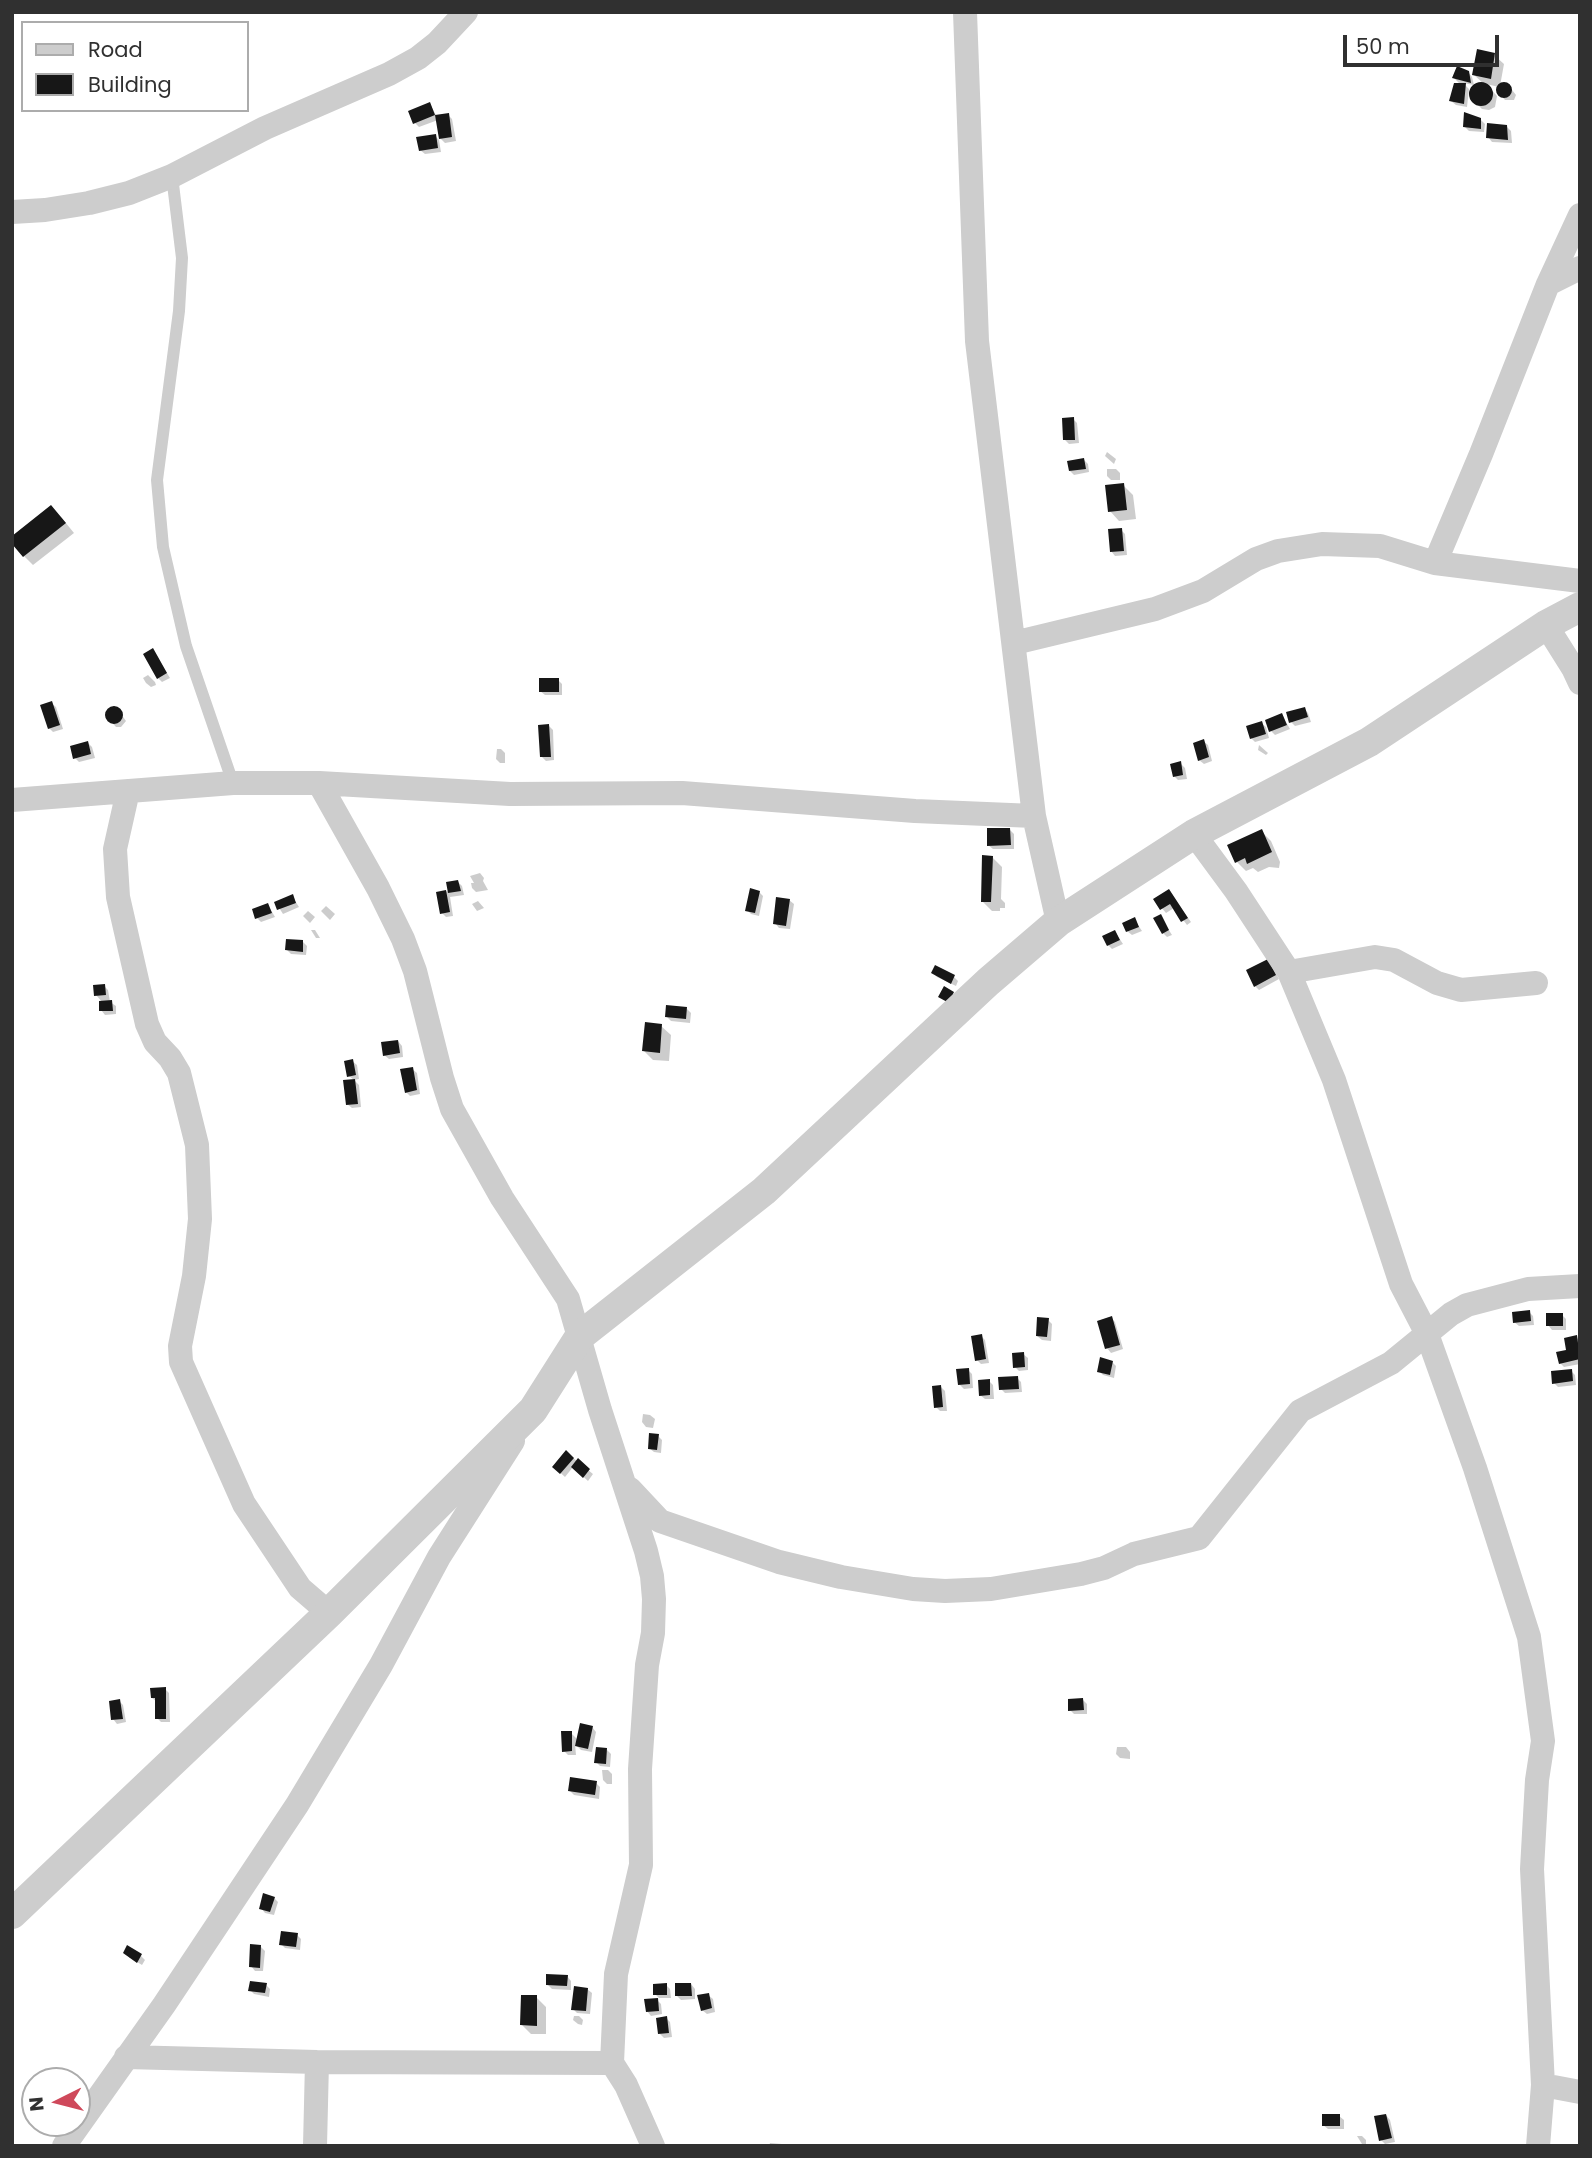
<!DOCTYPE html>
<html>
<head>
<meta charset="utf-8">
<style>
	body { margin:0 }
	#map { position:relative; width:1592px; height:2158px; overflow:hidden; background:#fff; font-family:Poppins,sans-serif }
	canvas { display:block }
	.frame { position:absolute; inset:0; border:14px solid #303030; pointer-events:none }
	.legend { position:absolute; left:21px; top:21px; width:228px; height:91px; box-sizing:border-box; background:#fff; border:2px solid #acacac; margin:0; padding:9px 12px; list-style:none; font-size:21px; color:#303030 }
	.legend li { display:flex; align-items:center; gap:14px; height:35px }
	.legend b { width:35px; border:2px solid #acacac }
	.north { position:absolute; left:21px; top:2067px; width:70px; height:70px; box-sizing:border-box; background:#fff; border:2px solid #acacac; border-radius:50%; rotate:264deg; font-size:19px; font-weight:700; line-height:28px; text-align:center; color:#303030 }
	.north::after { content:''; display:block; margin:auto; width:24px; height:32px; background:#cf495b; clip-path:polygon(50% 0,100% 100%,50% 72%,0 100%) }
	.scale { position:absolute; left:1343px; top:35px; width:156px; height:32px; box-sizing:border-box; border:4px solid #303030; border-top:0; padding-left:9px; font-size:21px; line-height:24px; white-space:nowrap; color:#303030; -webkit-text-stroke:5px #fff; paint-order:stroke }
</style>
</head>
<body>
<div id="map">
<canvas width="1592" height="2158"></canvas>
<div class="frame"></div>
<ul class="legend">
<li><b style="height:9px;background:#cdcdcd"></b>Road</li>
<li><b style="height:19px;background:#171717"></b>Building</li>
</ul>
<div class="north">N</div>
<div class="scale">50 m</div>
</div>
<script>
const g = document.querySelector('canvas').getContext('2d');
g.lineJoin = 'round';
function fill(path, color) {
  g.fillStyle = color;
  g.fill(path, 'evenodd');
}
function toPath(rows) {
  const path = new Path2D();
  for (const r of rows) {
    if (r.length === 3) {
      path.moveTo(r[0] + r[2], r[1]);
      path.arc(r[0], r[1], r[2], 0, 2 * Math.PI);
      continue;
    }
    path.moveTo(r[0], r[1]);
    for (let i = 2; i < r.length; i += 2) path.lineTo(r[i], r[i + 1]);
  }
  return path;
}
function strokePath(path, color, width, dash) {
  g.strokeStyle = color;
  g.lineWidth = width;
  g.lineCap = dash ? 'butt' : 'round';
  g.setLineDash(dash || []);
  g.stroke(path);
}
fill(toPath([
	[1494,55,1504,64,1500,86,1503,84,1509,86,1516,95,1514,100,1505,100,1498,92,1499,87,1486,84,1497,96,1495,107,1489,110,1482,109,1472,99,1473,89,1477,84,1485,85,1473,74],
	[1468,72,1472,77,1474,85,1463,83,1469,89,1467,107,1456,105,1451,101,1461,85,1454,78],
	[430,104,437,117,448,115,452,119,456,141,445,143,440,138,438,120,419,127,415,123],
	[1480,119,1485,124,1484,132,1469,131,1464,126],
	[1507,127,1511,131,1512,143,1492,142,1488,137],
	[435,136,439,140,441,152,425,154,420,150],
	[1073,419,1077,423,1079,443,1069,444,1065,440],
	[1107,452,1116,459,1114,464,1105,456],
	[1084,460,1088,464,1089,472,1074,475,1070,471],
	[1107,469,1116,469,1120,473,1120,480,1111,480,1107,476],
	[1123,485,1133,495,1136,519,1119,521,1110,511],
	[61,517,74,533,33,565,24,556],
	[1121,530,1125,534,1127,555,1115,556,1111,551],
	[153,650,170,678,162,682,158,678],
	[148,675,155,682,156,685,151,687,146,683,143,678],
	[558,680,562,684,562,695,545,695,540,691],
	[51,703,56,707,63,729,53,732,49,728],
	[114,708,118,710,126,721,121,727,116,727,108,718,108,712],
	[1304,709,1308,713,1311,722,1295,726,1291,722],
	[1282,715,1290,729,1275,735,1271,731],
	[1261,723,1266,727,1269,738,1255,742,1251,738],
	[549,726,553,730,554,760,546,761,541,756],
	[1203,741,1208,745,1212,761,1204,764,1199,760],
	[88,743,92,747,95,758,79,762,75,758],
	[1259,745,1268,753,1266,755,1258,750],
	[497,749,501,749,505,753,505,763,500,763,496,759],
	[1180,763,1185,768,1187,779,1178,780,1174,776],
	[1010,830,1014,834,1014,849,993,849,988,845],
	[1262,832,1271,841,1280,862,1279,868,1269,867,1258,872,1253,868,1246,871,1237,862],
	[992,857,1002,867,1001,899,1005,903,1005,908,1000,908,1000,911,992,911,982,901],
	[480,873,484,878,483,881,488,890,476,892,472,888,471,883,474,883,470,876],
	[458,882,462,886,464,895,450,897,453,916,446,917,442,913,438,893,449,891],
	[1169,891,1191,922,1187,925,1174,908,1166,913,1155,900],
	[759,892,763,896,759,916,751,914,747,910],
	[292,896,299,907,283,914,276,903],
	[789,900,794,904,790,929,779,928,775,923],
	[478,901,484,908,477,911,472,904],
	[268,905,275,917,261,922,257,918],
	[326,906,335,914,330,920,321,911],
	[308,911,315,917,310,923,303,916],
	[1160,916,1172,935,1167,937,1163,933],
	[1134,919,1142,931,1132,935,1127,931],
	[311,930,315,930,320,938,316,938],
	[1115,932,1123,944,1112,949,1108,945],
	[303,942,307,946,306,955,291,954,287,950],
	[1272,965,1279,979,1259,990,1255,986],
	[936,967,954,977,958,981,956,986,937,977,933,973],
	[104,986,108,990,110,1002,116,1006,116,1014,105,1015,101,1010,103,1003,96,995],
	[687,1009,691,1013,690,1023,671,1021,667,1017],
	[661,1026,671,1035,669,1061,653,1060,644,1051],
	[398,1041,402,1046,403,1057,389,1059,384,1055],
	[352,1061,357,1065,359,1079,354,1080,359,1085,361,1107,352,1108,347,1104,354,1080,349,1076],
	[412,1069,417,1073,420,1094,410,1096,406,1092],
	[1529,1312,1533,1316,1534,1325,1519,1326,1514,1322],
	[1562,1315,1566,1319,1566,1330,1552,1330,1548,1325],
	[1111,1318,1115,1322,1123,1349,1111,1353,1107,1348],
	[1048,1320,1052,1324,1051,1341,1042,1340,1037,1336],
	[981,1336,985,1340,989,1363,981,1364,977,1360],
	[1576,1337,1580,1341,1580,1364,1564,1367,1560,1363],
	[1023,1354,1028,1358,1028,1370,1019,1371,1015,1367],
	[1112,1362,1116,1366,1114,1378,1103,1375,1099,1371],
	[968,1370,972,1374,973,1388,964,1389,959,1384],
	[1571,1371,1575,1375,1576,1385,1558,1387,1554,1383],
	[1017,1378,1021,1382,1022,1392,1005,1393,1001,1389],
	[989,1381,993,1385,994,1399,985,1399,980,1395],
	[941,1387,945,1391,947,1411,940,1411,936,1407],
	[643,1414,650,1415,655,1419,653,1428,646,1427,642,1422],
	[658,1436,662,1440,661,1453,654,1452,649,1448],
	[567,1453,593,1474,588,1481,573,1467,565,1477,554,1467],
	[165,1689,169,1693,170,1722,161,1722,157,1718,157,1702,152,1698],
	[1083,1700,1087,1704,1087,1714,1074,1714,1070,1710],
	[119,1701,123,1705,126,1722,117,1724,113,1719],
	[592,1727,596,1732,592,1752,581,1750,575,1744,576,1755,568,1755,564,1751,571,1733,578,1740],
	[1117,1747,1126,1747,1130,1752,1130,1759,1120,1758,1116,1754],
	[607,1750,611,1754,610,1767,600,1766,596,1762],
	[602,1770,608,1770,612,1774,612,1784,607,1784,603,1780],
	[596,1783,600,1787,599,1799,574,1795,570,1791],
	[274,1898,278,1902,274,1915,265,1913,261,1908],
	[297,1935,301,1939,300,1950,285,1948,281,1944],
	[260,1946,265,1951,263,1971,255,1971,251,1966],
	[141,1956,145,1960,142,1965,129,1957],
	[567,1976,571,1981,571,1990,552,1989,548,1985],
	[691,1984,695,1989,695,1999,681,2000,677,1996],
	[266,1985,270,1989,269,1997,254,1994,250,1990],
	[666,1985,670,1989,671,1998,659,1998,655,1994],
	[587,1989,592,1993,590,2014,577,2013,573,2009],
	[708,1995,713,1999,715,2012,707,2014,702,2010],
	[536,1997,546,2007,546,2034,531,2034,522,2025],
	[657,2000,661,2004,662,2014,651,2016,647,2011],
	[574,2016,579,2016,583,2020,582,2025,578,2024,573,2020],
	[666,2018,670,2022,672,2037,664,2038,660,2034],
	[1386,2115,1390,2120,1395,2142,1385,2144,1381,2140],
	[1339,2116,1344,2120,1344,2129,1328,2129,1323,2125],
	[1357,2136,1362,2136,1366,2140,1366,2144,1362,2144],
	[770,2143,782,2144,784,2146,769,2146]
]), '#0003');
fill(toPath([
	[1477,49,1495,53,1491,79,1472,75],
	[1457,66,1469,71,1471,83,1452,78],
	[1481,94,12],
	[1504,90,8],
	[1454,83,1466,83,1464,104,1449,101],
	[430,102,435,115,413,124,408,111],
	[1464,112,1481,118,1481,129,1463,127],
	[449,113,452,137,439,139,435,115],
	[1487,123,1507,125,1508,140,1486,138],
	[436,134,438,148,419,151,416,137],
	[1074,417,1075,440,1063,440,1062,418],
	[1084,458,1086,469,1069,471,1067,461],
	[1124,483,1127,510,1108,512,1105,485],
	[51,505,66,523,23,557,12,544,12,536],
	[1122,528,1124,551,1110,552,1108,529],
	[153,648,167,673,157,679,143,654],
	[539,678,559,678,559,692,539,692],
	[52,701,60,725,48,729,40,705],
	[114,715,9],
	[1305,707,1308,717,1289,723,1286,712],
	[1282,713,1287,725,1269,732,1265,720],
	[1262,721,1266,734,1250,739,1246,726],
	[549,724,551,757,540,757,538,725],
	[1204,739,1209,757,1198,761,1193,743],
	[88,741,91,754,73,759,70,746],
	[1181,761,1183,775,1173,777,1170,764],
	[987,828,1010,828,1011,845,987,846],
	[1262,829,1272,852,1247,864,1245,858,1235,863,1227,845],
	[982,855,993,856,991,902,981,902],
	[458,880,461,891,448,893,446,882],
	[750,888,760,891,755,913,745,911],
	[1169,889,1188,918,1181,922,1170,904,1160,910,1153,899],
	[446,890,450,912,440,914,436,892],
	[293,894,296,903,277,910,274,902],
	[776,897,790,899,786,926,773,924],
	[268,903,272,913,255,919,252,909],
	[1161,914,1169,930,1162,934,1153,918],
	[1135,917,1139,927,1126,932,1122,923],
	[1115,930,1120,940,1107,946,1102,936],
	[286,939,303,940,303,952,285,950],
	[1268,959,1276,975,1254,987,1246,970],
	[935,965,955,975,951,984,931,973],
	[105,984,106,995,94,996,93,985],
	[944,986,954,992,949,1003,938,997],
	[112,1000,113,1011,99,1011,99,1001],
	[666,1005,687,1007,686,1019,665,1017],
	[645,1022,662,1024,660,1053,642,1051],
	[398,1040,400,1053,383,1056,381,1042],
	[353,1059,356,1075,347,1077,344,1061],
	[413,1067,417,1090,405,1093,400,1069],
	[355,1079,358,1104,346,1105,343,1080],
	[1530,1310,1531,1321,1513,1323,1512,1312],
	[1546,1313,1563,1313,1563,1326,1546,1326],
	[1112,1316,1120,1345,1105,1349,1097,1321],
	[1037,1317,1049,1318,1047,1337,1036,1336],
	[982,1334,986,1359,975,1361,971,1336],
	[1577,1335,1580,1359,1559,1364,1556,1352,1566,1350,1564,1338],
	[1024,1352,1025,1367,1013,1368,1012,1353],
	[1100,1357,1113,1361,1110,1375,1097,1372],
	[969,1368,970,1384,958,1385,956,1369],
	[1572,1369,1573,1381,1552,1384,1551,1371],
	[1018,1376,1019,1389,999,1390,998,1377],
	[990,1379,990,1395,979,1396,978,1380],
	[941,1385,943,1407,934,1408,932,1386],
	[649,1433,659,1434,657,1450,648,1449],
	[566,1450,574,1458,560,1474,552,1467],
	[578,1458,590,1469,583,1478,571,1467],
	[166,1687,166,1719,155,1719,155,1698,151,1698,150,1688],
	[1083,1698,1084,1710,1068,1711,1068,1699],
	[120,1699,123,1719,111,1720,109,1701],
	[580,1723,593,1726,588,1749,575,1746],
	[561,1731,572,1731,572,1751,562,1752],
	[596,1747,607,1748,606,1764,594,1763],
	[570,1777,597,1781,595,1795,568,1791],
	[263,1893,275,1897,270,1912,259,1909],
	[281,1931,298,1933,296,1947,279,1945],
	[250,1944,261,1945,260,1968,249,1967],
	[127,1945,142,1954,137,1963,123,1953],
	[546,1974,568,1975,567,1986,546,1985],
	[250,1981,267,1983,265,1993,248,1991],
	[667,1983,667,1995,653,1995,653,1984],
	[675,1983,691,1983,692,1996,675,1996],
	[574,1986,588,1988,586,2011,571,2010],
	[709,1993,712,2008,701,2011,697,1995],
	[521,1995,537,1995,537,2026,520,2025],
	[658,1998,659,2011,646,2012,644,1999],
	[667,2016,669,2033,658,2034,656,2018],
	[1322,2114,1340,2114,1340,2126,1322,2126],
	[1386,2114,1392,2138,1379,2141,1374,2116]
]), '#171717');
strokePath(toPath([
	[172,176,182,258,179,311,157,480,163,547,186,646,233,783]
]), '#cdcdcd', 12);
strokePath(toPath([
	[965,12,977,341,1034,816,1058,922],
	[12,212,45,210,89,203,129,193,172,176,265,128,389,74,418,58,437,43,466,12],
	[1548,284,1580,268],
	[1435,563,1481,454,1548,284,1580,215],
	[1546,625,1573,668,1580,683],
	[1014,643,1155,609,1203,591,1256,559,1278,551,1322,544,1380,546,1435,563,1580,581],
	[319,783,378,888,403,939,415,971,442,1078,452,1109,502,1198,568,1299,600,1410,646,1551,652,1576,654,1599,653,1633,647,1665,640,1769,641,1865,616,1974,612,2063,626,2085,653,2146],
	[128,791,115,849,118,897,147,1024,155,1042,170,1058,179,1073,197,1145,200,1219,194,1276,180,1346,181,1362,244,1504,300,1588,329,1613],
	[12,800,233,783,319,783,510,794,682,793,915,811,1034,816],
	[1194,834,1236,891,1289,972,1334,1080,1401,1284,1427,1334,1475,1468,1529,1637,1543,1741,1537,1780,1532,1869,1543,2085,1538,2146],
	[1289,972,1375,957,1394,960,1437,983,1461,990,1536,983],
	[630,1489,660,1521,779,1562,841,1577,913,1589,945,1591,991,1589,1081,1574,1104,1568,1134,1554,1199,1538,1300,1411,1391,1363,1451,1314,1467,1305,1528,1289,1580,1286],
	[126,2057,317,2062,612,2063],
	[1543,2085,1580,2092],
	[64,2146,164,2005,297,1805,381,1665,439,1557,513,1441],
	[315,2146,317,2062]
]), '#cdcdcd', 24);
strokePath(toPath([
	[12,1914,329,1613,533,1410,580,1336,764,1191,988,982,1058,922,1194,834,1369,742,1546,625,1580,607]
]), '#cdcdcd', 30);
</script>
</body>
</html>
